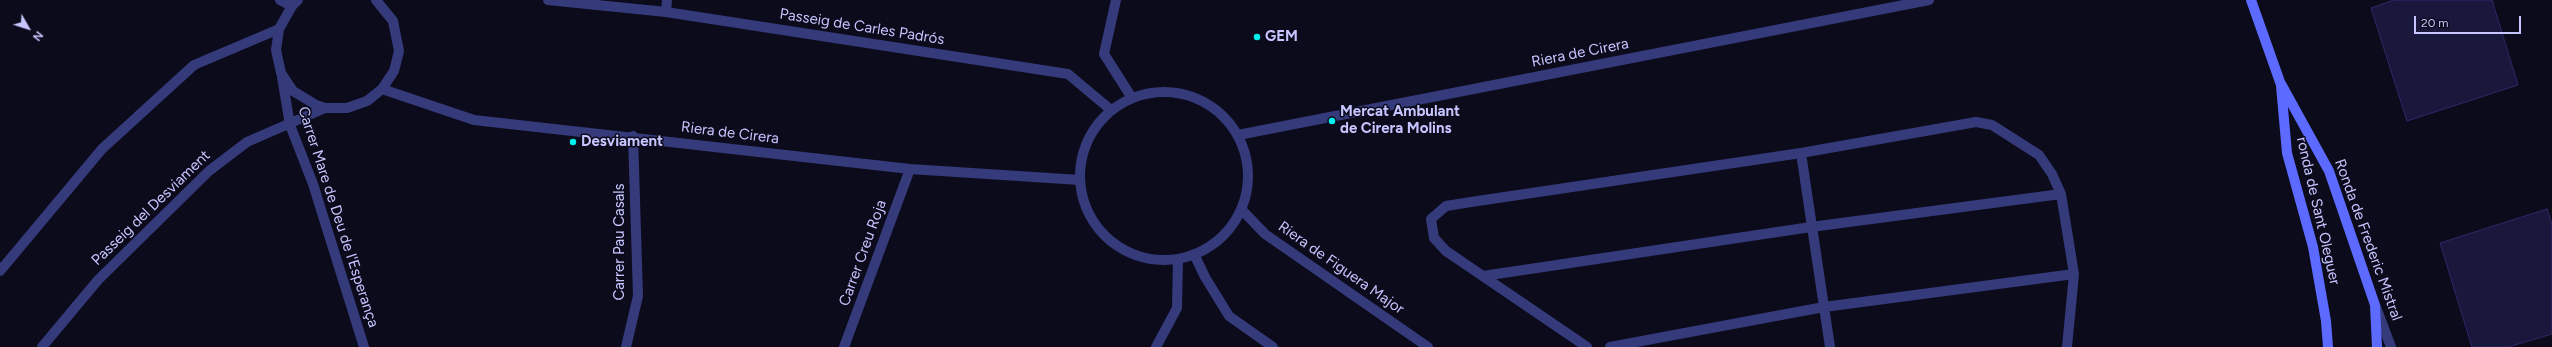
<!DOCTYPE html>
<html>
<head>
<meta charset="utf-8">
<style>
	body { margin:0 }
	#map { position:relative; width:2552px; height:347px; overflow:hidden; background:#0c0b1c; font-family:Figtree,sans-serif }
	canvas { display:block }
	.north { position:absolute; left:8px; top:8px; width:40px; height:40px; -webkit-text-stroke:3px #0c0b1c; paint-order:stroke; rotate:129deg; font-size:11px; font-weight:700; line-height:16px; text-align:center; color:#c6c5ff }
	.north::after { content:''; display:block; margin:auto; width:14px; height:18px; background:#c6c5ff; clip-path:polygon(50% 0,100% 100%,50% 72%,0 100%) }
	.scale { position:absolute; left:2414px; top:16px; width:107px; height:18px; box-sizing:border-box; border:2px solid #c6c5ff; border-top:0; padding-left:5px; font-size:12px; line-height:14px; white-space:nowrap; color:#c6c5ff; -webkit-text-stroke:3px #0c0b1c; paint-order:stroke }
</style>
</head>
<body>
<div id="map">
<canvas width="2552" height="347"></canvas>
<div class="north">N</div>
<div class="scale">20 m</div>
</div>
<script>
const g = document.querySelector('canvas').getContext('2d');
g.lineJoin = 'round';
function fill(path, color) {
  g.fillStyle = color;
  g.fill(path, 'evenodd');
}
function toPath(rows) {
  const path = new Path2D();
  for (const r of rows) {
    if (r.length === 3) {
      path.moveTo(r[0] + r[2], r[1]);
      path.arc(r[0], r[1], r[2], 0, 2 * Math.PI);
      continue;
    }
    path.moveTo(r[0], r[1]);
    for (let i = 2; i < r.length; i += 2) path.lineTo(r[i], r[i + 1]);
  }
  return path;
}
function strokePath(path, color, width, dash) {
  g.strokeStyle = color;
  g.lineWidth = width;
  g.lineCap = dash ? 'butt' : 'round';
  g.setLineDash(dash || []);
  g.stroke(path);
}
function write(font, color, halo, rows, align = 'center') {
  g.font = font + ' Figtree,sans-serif';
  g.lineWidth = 3;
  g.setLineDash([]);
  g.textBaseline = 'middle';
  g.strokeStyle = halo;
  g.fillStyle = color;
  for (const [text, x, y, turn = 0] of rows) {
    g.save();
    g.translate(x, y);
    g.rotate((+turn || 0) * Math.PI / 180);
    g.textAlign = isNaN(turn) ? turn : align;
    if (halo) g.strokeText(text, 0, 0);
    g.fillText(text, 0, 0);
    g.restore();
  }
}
const building = toPath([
	[2394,0,2492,0,2518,85,2407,121,2371,8,2394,0],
	[2547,209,2552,224,2552,334,2508,347,2472,347,2440,243,2547,209]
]);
fill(building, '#1a173d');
strokePath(building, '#2e2869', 1);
strokePath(toPath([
	[1801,153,1830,347],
	[1483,276,1811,227,2061,194],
	[1587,347,1446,251,1434,238,1431,219,1446,206,1471,202,1801,153,1976,122,1992,125,2039,155,2052,174,2061,194,2074,274,2067,347],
	[1610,347,1824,307,2074,274]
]), '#353a7b', 10);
strokePath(toPath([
	[280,0,292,6],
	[298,0,292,6,279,29,276,50,281,73,293,91,316,105,325,108,347,108,367,101,382,89,394,71,399,51,393,21,376,0],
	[548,0,666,12,1068,74,1111,110],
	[1116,0,1104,54,1132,98],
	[666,12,667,0],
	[282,77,290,125,313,184,364,347],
	[382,89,474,120,910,169,1080,180],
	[1164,176,84],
	[1238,135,1929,0],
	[1241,209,1265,234,1428,347],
	[1194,254,1205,277,1229,316,1273,347],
	[0,271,102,149,194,65,279,29],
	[2376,307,2391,347],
	[42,347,98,280,209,171,247,142,325,108],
	[626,347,638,296,633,136],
	[844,347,910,169],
	[1156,347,1177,308,1178,259]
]), '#353a7b', 10);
strokePath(toPath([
	[2251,0,2280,82,2329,171,2375,305,2377,347],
	[2281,86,2287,153,2313,247,2326,321,2328,347]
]), '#5c6aff', 10);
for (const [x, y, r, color] of [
	[1257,37,4,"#00f0ee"],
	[1332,121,4,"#00f0ee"],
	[573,142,4,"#00f0ee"]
]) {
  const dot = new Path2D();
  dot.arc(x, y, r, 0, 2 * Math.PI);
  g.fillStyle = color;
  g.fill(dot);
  strokePath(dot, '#0c0b1c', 1.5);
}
write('15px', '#c6c5ff', '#0c0b1c', [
	["Passeig de Carles Padrós",862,27,9],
	["Riera de Cirera",1580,53,-11],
	["Riera de Cirera",730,133,7],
	["Passeig del Desviament",151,208,-44],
	["ronda de Sant Oleguer",2318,211,77],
	["Carrer Mare de Deu de l'Esperança",338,217,72],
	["Ronda de Frederic Mistral",2368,240,70],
	["Carrer Pau Casals",620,242,-90],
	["Carrer Creu Roja",863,253,-70],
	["Riera de Figuera Major",1341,268,35]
]);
write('bold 15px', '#c6c5ff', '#0c0b1c', [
	["GEM",1265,37],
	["Mercat Ambulant",1340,112],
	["de Cirera Molins",1340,129],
	["Desviament",581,142]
], 'left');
</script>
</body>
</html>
